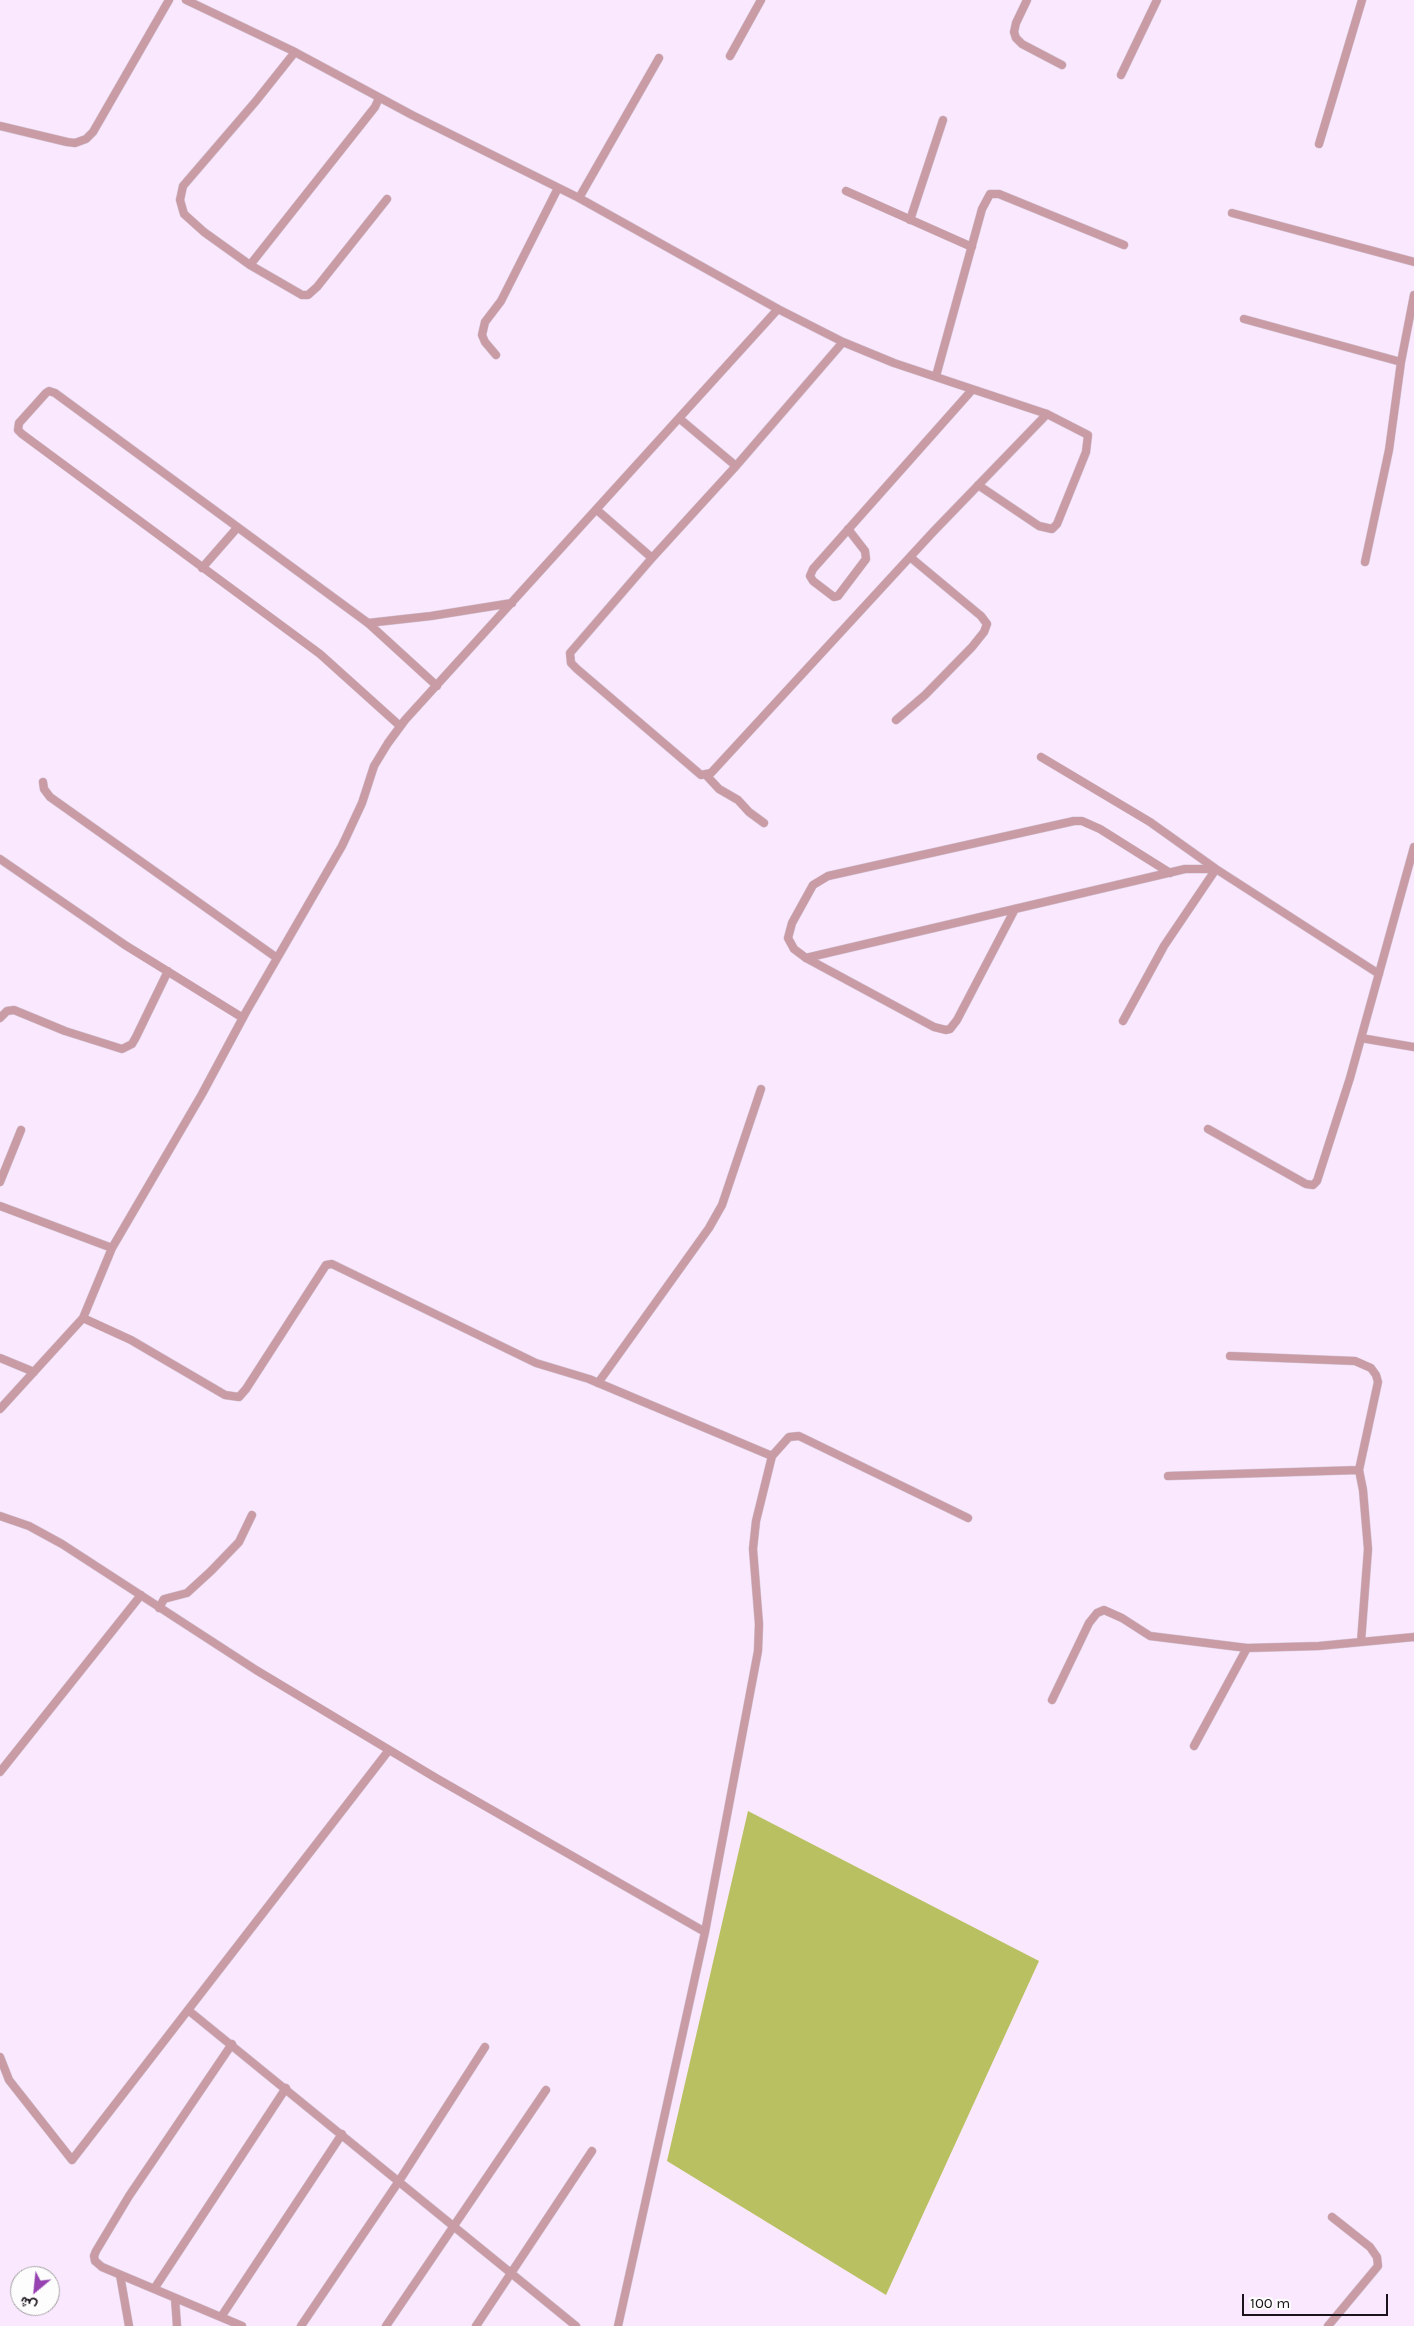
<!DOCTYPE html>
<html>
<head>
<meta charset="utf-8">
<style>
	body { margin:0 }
	#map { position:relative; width:1414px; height:2326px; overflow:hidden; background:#fae9fe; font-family:Karla,Vazirmatn,sans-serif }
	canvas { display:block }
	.north { position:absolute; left:10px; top:2266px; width:50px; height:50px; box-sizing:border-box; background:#fdfdfd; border:1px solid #a39fa3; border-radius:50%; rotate:208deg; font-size:14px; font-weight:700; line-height:20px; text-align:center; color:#1b131c }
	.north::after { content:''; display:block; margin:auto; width:18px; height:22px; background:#9643b1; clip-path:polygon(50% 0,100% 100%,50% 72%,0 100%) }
	.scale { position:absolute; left:1242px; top:2294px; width:146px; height:22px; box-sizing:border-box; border:2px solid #1b131c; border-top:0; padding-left:6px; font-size:15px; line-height:18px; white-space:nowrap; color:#1b131c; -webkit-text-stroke:4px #fdfdfd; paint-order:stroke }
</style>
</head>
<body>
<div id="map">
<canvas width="1414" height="2326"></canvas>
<div class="north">ش</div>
<div class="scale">100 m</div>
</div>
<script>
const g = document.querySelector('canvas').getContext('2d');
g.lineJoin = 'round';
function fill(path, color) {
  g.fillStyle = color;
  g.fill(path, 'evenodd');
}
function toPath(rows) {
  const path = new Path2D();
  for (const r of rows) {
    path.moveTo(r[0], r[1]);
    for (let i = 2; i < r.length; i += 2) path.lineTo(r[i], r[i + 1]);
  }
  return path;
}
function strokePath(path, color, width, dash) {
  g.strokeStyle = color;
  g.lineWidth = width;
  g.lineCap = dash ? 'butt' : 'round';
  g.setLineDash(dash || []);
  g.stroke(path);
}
fill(toPath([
	[748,1811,1039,1961,886,2295,667,2161]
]), '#b9c061');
const street = toPath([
	[186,0,291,50,412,115,579,198,778,309,843,342,894,363,1047,414,1088,435,1086,452,1057,524,1052,529,1039,526,978,485],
	[1027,0,1016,23,1014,32,1016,38,1022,44,1062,65],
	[295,52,256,101,183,186,180,200,184,214,204,232,250,265,302,295,308,295,317,287,387,199],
	[730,56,761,0],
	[1121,75,1157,0],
	[0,126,67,142,75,143,86,139,93,132,169,0],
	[1319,144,1362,0],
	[846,191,972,247],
	[579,198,659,58],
	[1232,213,1414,262],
	[910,220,943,120],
	[250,265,375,107,379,98],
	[1244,319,1401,362],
	[843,342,736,466,652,558,570,653,571,663,577,669,701,775,711,773,933,532,1047,414],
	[496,355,485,342,482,335,485,322,501,301,558,188],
	[936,376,982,209,990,194,999,194,1124,245],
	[680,419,736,466],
	[597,510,652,558],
	[848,529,865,551,866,559,838,596,834,597,813,581,810,576,813,569,972,390],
	[1365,562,1389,450,1401,362,1414,295],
	[202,568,237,528],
	[368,623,431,616,512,603],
	[896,720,925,695,972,647,984,632,987,624,981,616,910,557],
	[400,726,320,654,22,434,18,430,19,423,46,393,49,391,55,393,368,623,437,686],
	[706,775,719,789,738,800,749,812,764,823],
	[43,782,44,789,50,797,277,958],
	[0,859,125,945,243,1018],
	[1015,909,957,1020,950,1029,946,1030,934,1027,806,958,794,949,788,938,792,923,813,885,828,876,1074,821,1082,821,1100,829,1170,873],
	[806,958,1185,869,1216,869,1150,822,1041,757],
	[0,1018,7,1011,14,1010,65,1031,122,1049,132,1044,136,1037,168,971],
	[1123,1021,1164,946,1216,869,1379,974],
	[1361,1038,1414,1047],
	[1208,1129,1306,1184,1313,1185,1317,1181,1350,1078,1414,847],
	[0,1182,21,1130],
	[0,1206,112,1248],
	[83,1318,112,1248,202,1094,246,1012,342,846,362,803,374,766,388,743,405,720,778,309],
	[1230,1356,1355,1361,1371,1368,1376,1375,1378,1382,1359,1470,1363,1490,1368,1549,1361,1642],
	[0,1358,34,1372],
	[598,1383,709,1228,722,1205,761,1089],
	[0,1409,83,1318,131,1340,225,1395,239,1397,246,1389,326,1265,332,1264,536,1363,589,1379,772,1456],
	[1168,1476,1359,1470],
	[0,1516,29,1526,62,1544,256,1670,436,1778,705,1932],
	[159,1608,164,1599,187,1593,211,1571,239,1542,252,1515],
	[1052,1700,1089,1623,1097,1613,1104,1610,1122,1618,1150,1636,1247,1648,1319,1646,1414,1637],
	[1194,1746,1247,1648],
	[0,1772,141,1595],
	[188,2010,576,2326],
	[232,2044,129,2196,96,2251,94,2256,95,2261,102,2267,242,2326],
	[0,2057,9,2080,72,2160,389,1750],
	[120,2275,129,2326],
	[154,2289,286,2088],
	[175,2298,177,2326],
	[221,2317,342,2134],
	[301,2326,399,2181,485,2047],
	[386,2326,546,2090],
	[476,2326,592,2151],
	[618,2326,705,1932,758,1651,759,1624,753,1549,756,1521,772,1456,789,1437,799,1436,968,1518],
	[1328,2326,1378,2266,1377,2257,1370,2247,1332,2217]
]);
strokePath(street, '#d6c7da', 9);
strokePath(street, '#c99ca5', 8);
</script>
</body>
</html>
